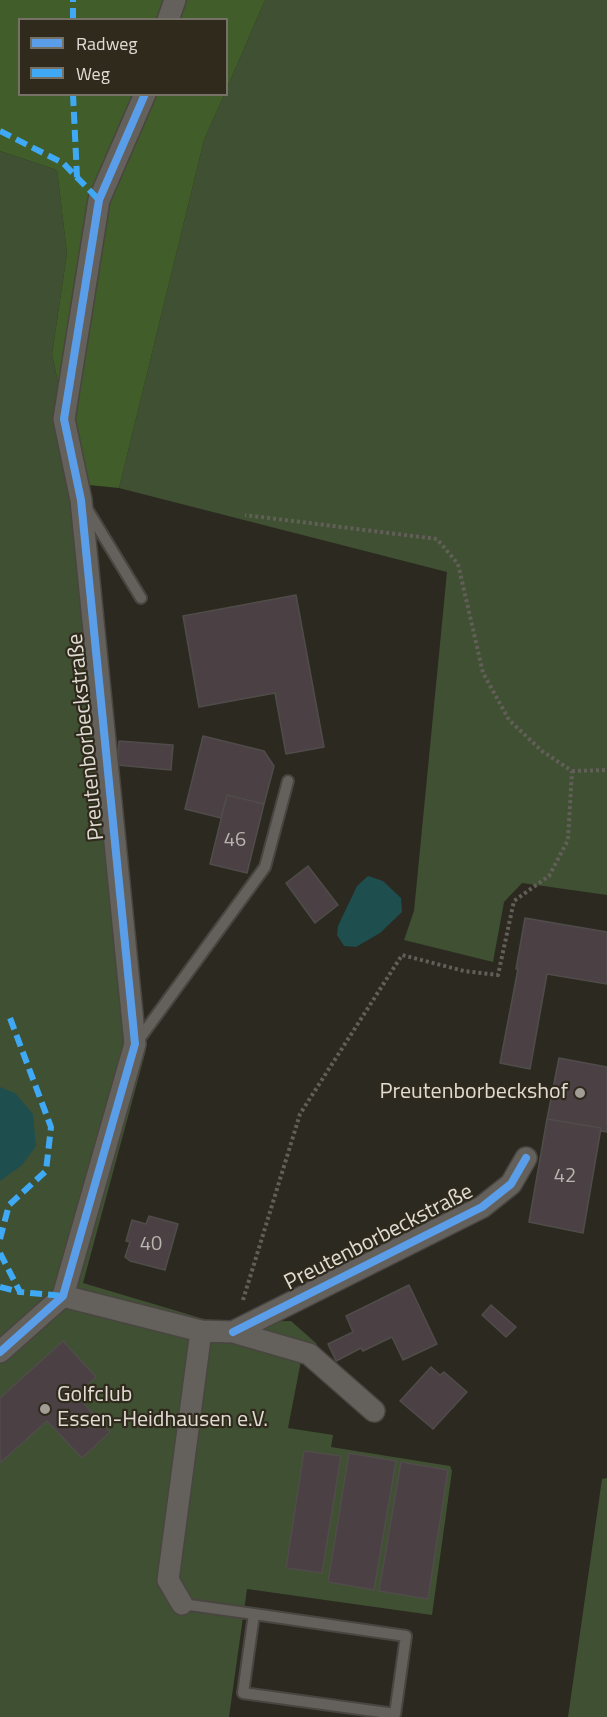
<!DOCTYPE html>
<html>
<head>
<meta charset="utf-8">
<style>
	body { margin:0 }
	#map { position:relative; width:607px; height:1717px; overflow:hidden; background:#2c2921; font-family:"Titillium Web",sans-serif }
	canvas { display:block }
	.legend { position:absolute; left:18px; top:18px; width:210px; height:78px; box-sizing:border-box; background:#302a1d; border:2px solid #767166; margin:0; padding:8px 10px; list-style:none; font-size:18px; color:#e0dcd4 }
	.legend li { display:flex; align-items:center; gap:12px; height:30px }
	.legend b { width:30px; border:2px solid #767166 }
</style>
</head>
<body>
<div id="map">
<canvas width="607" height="1717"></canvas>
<ul class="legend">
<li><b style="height:8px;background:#5a9eea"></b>Radweg</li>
<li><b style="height:8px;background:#3fa9f5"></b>Weg</li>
</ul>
</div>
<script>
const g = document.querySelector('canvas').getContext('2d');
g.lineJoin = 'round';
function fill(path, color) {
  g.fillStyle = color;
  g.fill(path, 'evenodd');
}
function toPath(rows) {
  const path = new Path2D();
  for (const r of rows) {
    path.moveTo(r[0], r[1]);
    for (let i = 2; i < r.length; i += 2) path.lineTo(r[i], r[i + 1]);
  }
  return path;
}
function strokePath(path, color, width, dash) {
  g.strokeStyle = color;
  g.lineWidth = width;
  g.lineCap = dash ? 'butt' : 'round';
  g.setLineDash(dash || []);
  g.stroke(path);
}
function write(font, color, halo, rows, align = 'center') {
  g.font = font + ' "Titillium Web",sans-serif';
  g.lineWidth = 4.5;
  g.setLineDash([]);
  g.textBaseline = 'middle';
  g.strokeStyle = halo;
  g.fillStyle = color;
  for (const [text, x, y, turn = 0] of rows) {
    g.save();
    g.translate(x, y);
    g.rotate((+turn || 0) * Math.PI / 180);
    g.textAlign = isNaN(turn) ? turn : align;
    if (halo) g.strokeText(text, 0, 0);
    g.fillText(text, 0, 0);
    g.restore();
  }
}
fill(toPath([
	[265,0,607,0,607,895,522,883,504,902,493,962,404,940,414,911,447,572,119,488,204,140,224,95,226,94,227,88],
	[0,151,57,170,67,253,52,354,79,484,146,1050,83,1283,214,1322,291,1321,317,1344,301,1361,288,1428,333,1435,331,1447,450,1466,452,1471,432,1615,247,1589,229,1717,0,1717],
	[607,1478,607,1717,568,1717,602,1479]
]), '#405032');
fill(toPath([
	[0,0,265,0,227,88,226,20,20,20,20,94,224,95,204,140,119,488,79,484,52,354,67,253,57,170,0,151]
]), '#415d2a');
fill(toPath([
	[368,876,383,881,401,898,402,912,380,933,356,947,344,946,337,935,338,926,357,886],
	[0,1087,15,1093,33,1114,36,1146,22,1165,0,1181]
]), '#1e4e4e');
const building = toPath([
	[296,595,324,747,286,754,275,693,199,707,183,616,296,595],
	[203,736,264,751,274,766,264,804,227,795,221,818,185,809,203,736],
	[119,741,173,745,171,770,117,765,119,741],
	[227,795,264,804,247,873,210,864,227,795],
	[308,866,338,905,315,923,286,883,308,866],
	[525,918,607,932,607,984,547,974,530,1069,500,1063,518,969,516,969,525,918],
	[559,1058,607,1067,607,1132,601,1131,601,1128,547,1119,559,1058],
	[547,1119,601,1128,583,1233,529,1222,547,1119],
	[149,1216,178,1224,165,1270,130,1261,125,1257,130,1242,126,1241,132,1220,146,1224,149,1216],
	[409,1285,437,1344,403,1360,392,1337,363,1351,361,1348,336,1361,328,1344,353,1332,346,1316,409,1285],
	[491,1305,516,1327,506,1337,482,1315,491,1305],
	[63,1341,96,1377,76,1395,110,1432,82,1458,47,1421,0,1463,0,1398,63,1341],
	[431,1367,440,1375,444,1372,467,1392,433,1429,400,1401,431,1367],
	[304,1451,341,1456,322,1573,286,1568,304,1451],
	[349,1453,396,1461,374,1590,328,1582,349,1453],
	[401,1462,448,1470,428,1599,379,1591,401,1462]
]);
fill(building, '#4b4145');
strokePath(building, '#504c4a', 1.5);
const service = toPath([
	[87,509,141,598],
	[137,1042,265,867,288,781],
	[182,1604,254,1614,406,1636,395,1714,243,1693,254,1614]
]);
const minor = toPath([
	[168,20,175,0],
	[63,1296,201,1331,233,1332,309,1354,374,1411],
	[233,1332,482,1207,511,1184,526,1158],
	[0,1352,63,1296,135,1044,81,500,64,419,99,200,145,94],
	[182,1604,168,1580,201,1331]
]);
strokePath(service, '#494540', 14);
strokePath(minor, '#494540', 24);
strokePath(toPath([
	[572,771,607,770],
	[243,1300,300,1114,402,955,464,971,498,975,514,901,549,876,568,840,572,771,542,751,509,720,483,673,458,564,437,539,245,515]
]), '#625f59', 4, [3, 3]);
strokePath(service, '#64615c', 10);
strokePath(minor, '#64615c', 21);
strokePath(toPath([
	[73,20,73,0],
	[73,94,77,177],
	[0,131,63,163,99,200],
	[0,1239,9,1205,46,1171,51,1127,10,1018],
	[0,1253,20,1292,63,1296],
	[0,1287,20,1292]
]), '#3fa9f5', 6, [12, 6]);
strokePath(toPath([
	[233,1332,482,1207,511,1184,526,1158],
	[0,1352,63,1296,135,1044,81,500,64,419,99,200,145,94]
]), '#5a9eea', 8);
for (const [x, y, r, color] of [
	[580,1093,6,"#a19d95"],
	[45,1409,6,"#a19d95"]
]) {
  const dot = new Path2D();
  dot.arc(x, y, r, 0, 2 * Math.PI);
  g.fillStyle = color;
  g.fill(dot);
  strokePath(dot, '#302a1d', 2);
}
write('20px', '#bbb5b0', null, [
	["46",235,841],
	["42",565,1177],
	["40",151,1245]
]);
write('22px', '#e0dcd4', '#302a1d', [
	["Preutenborbeckstraße",87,737,-96],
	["Preutenborbeckstraße",379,1238,-27]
]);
write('22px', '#e0dcd4', '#302a1d', [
	["Preutenborbeckshof",568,1093],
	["Golfclub",57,1396,"left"],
	["Essen-Heidhausen e.V.",57,1421,"left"]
], 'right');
</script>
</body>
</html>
